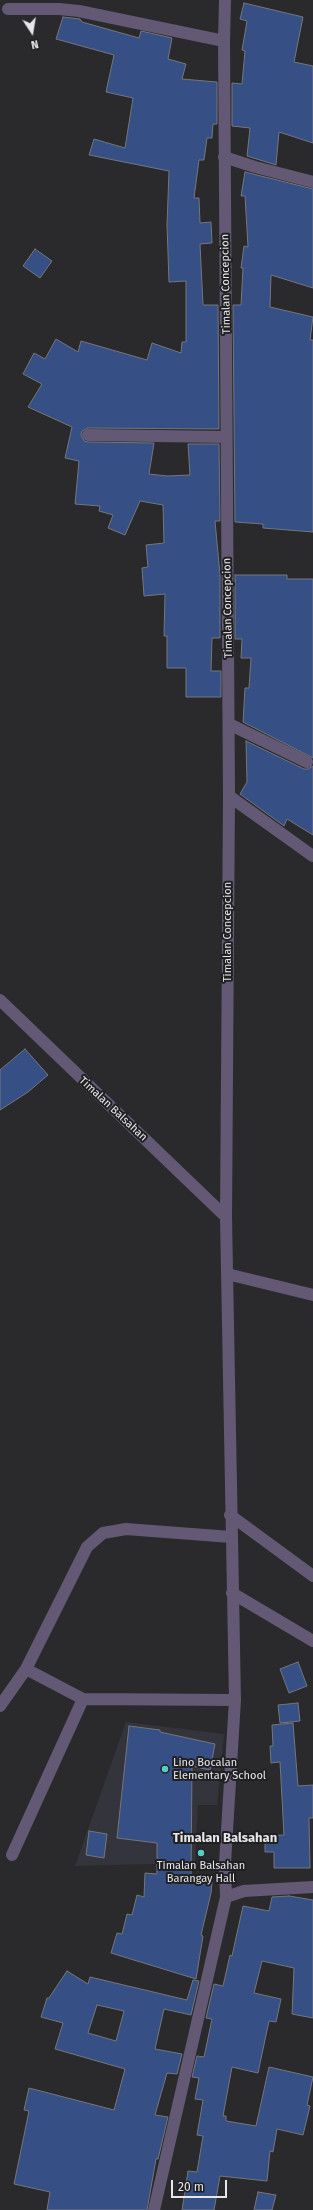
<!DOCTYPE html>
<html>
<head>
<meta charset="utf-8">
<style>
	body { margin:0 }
	#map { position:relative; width:313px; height:2210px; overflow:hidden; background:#2a2a2d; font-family:"Fira Sans",sans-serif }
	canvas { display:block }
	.north { position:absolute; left:12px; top:12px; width:40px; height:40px; -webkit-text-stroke:3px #202023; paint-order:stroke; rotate:168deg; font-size:11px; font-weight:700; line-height:16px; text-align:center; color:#e7e7e9 }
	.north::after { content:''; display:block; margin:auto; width:14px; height:18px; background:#e7e7e9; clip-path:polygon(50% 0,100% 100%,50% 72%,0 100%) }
	.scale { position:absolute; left:171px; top:2180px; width:56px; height:18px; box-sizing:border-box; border:2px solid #e7e7e9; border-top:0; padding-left:5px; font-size:12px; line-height:14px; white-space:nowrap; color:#e7e7e9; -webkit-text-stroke:3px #202023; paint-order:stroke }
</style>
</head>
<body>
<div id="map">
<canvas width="313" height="2210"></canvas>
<div class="north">N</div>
<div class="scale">20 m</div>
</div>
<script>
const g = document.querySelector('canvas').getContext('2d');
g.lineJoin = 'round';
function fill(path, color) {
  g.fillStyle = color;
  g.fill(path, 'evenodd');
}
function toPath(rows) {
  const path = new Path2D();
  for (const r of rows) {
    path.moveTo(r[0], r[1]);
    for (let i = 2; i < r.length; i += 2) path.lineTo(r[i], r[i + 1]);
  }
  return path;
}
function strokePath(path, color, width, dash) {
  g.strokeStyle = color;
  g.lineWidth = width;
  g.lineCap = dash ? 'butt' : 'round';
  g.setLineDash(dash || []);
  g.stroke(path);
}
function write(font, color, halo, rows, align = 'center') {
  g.font = font + ' "Fira Sans",sans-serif';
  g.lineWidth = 4;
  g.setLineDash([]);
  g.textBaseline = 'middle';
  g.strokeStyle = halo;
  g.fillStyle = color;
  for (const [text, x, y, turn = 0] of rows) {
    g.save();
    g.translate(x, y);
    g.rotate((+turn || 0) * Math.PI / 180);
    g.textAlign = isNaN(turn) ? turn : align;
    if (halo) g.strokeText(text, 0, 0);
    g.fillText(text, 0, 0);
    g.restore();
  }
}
fill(toPath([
	[126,1722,224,1734,217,1805,198,1805,195,1863,75,1866]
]), '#33343c');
const building = toPath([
	[244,3,303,17,294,62,313,66,313,143,279,132,276,165,247,156,250,128,232,126,232,83,242,84,245,51,242,50,247,21,240,19,244,3],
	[63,17,80,19,82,22,139,38,141,31,172,38,168,59,186,64,182,79,217,82,217,124,213,124,212,138,207,138,204,160,199,160,194,198,199,198,200,223,211,222,212,243,200,244,203,305,218,305,219,429,88,428,82,431,81,435,84,441,88,442,154,443,149,474,167,476,190,475,188,444,219,444,220,521,215,521,220,575,220,638,212,638,211,671,221,671,221,697,186,697,186,668,167,668,167,636,164,636,165,594,144,596,142,568,148,567,146,545,164,543,163,505,140,501,125,535,108,528,113,515,99,511,100,506,75,504,79,461,65,458,72,427,28,407,42,384,23,374,34,353,45,359,56,339,78,352,81,341,147,360,152,343,181,353,182,342,186,342,186,281,169,282,167,225,169,171,89,155,94,139,125,148,133,98,106,92,114,55,56,39,63,17],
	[245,172,313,189,313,288,271,275,270,307,313,317,310,340,313,340,313,532,263,528,263,524,235,522,233,305,241,305,243,268,241,268,244,246,248,247,245,196,241,196,245,172],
	[35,249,52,261,40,278,23,266,35,249],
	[235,575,287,575,287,579,313,579,313,758,243,722,245,688,249,688,251,658,241,658,242,639,235,639,235,575],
	[246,741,304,769,308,769,313,766,313,835,287,819,284,826,240,794,247,782,246,741],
	[25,1049,48,1075,28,1092,0,1110,0,1070,25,1049],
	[298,1662,307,1686,289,1693,280,1669,298,1662],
	[298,1703,300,1721,280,1723,278,1705,298,1703],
	[293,1723,298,1786,313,1785,313,1818,309,1818,310,1868,274,1868,274,1852,265,1852,265,1836,284,1835,280,1762,271,1763,270,1746,273,1746,272,1725,293,1723],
	[129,1726,160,1730,160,1732,215,1744,210,1770,192,1766,191,1879,212,1882,211,1893,201,1935,203,1936,196,1979,111,1953,117,1933,122,1934,127,1914,132,1915,137,1895,144,1897,145,1873,157,1874,157,1843,117,1838,129,1726],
	[89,1831,107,1834,104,1858,86,1855,89,1831],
	[289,1896,313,1900,313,2018,292,2014,294,1968,262,1961,254,1993,281,1999,276,2022,269,2021,258,2073,232,2067,223,2116,226,2116,226,2121,256,2126,269,2067,313,2077,307,2105,310,2106,303,2135,277,2129,273,2152,270,2151,267,2181,220,2176,214,2210,182,2210,188,2171,197,2172,203,2136,197,2135,203,2100,195,2099,199,2078,192,2077,197,2056,204,2057,212,2019,206,2018,214,1984,223,1986,230,1955,232,1956,243,1906,269,1911,272,1897,289,1896],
	[67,1971,88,1984,90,1977,187,2000,193,1980,199,1981,191,2015,164,2009,155,2049,182,2054,177,2074,167,2073,155,2115,168,2117,158,2159,156,2159,147,2210,47,2210,50,2192,14,2184,29,2111,24,2110,29,2088,114,2110,125,2069,55,2049,63,2023,41,2017,47,1998,49,1998,67,1971],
	[97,2005,124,2011,116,2041,88,2033,97,2005],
	[258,2192,276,2195,272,2210,254,2210,258,2192]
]);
fill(building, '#365086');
strokePath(building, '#75767a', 1);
strokePath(toPath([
	[8,9,59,9,79,11,224,41],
	[224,157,255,167,313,182],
	[88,435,226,437],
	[229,724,307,762],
	[229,796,313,856],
	[0,1000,226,1217],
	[227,1274,313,1295],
	[230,1515,313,1576],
	[232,1593,313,1641],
	[26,1669,83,1699,235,1700],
	[0,1706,26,1669,87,1547,103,1533,126,1529,231,1537],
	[12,1855,83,1699],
	[226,1897,244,1891,313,1887],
	[154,2210,226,1897,225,1863,235,1700,226,1217,229,796,224,41,225,0]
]), '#635974', 12);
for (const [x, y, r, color] of [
	[165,1769,4,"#55cec4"],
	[201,1853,4,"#55cec4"]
]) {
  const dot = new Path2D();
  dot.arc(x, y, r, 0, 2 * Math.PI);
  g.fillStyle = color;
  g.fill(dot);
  strokePath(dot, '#202023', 1.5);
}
write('11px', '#e7e7e9', '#202023', [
	["Timalan Concepcion",226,284,-91],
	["Timalan Concepcion",228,608,-91],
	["Timalan Concepcion",228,932,-90],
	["Timalan Balsahan",113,1109,43]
]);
write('11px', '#e7e7e9', '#202023', [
	["Lino Bocalan",173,1763],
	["Elementary School",173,1776],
	["Timalan Balsahan",201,1866,"center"],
	["Barangay Hall",201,1879,"center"]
], 'left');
write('bold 13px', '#e7e7e9', '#202023', [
	["Timalan Balsahan",225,1838]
]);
</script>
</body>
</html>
